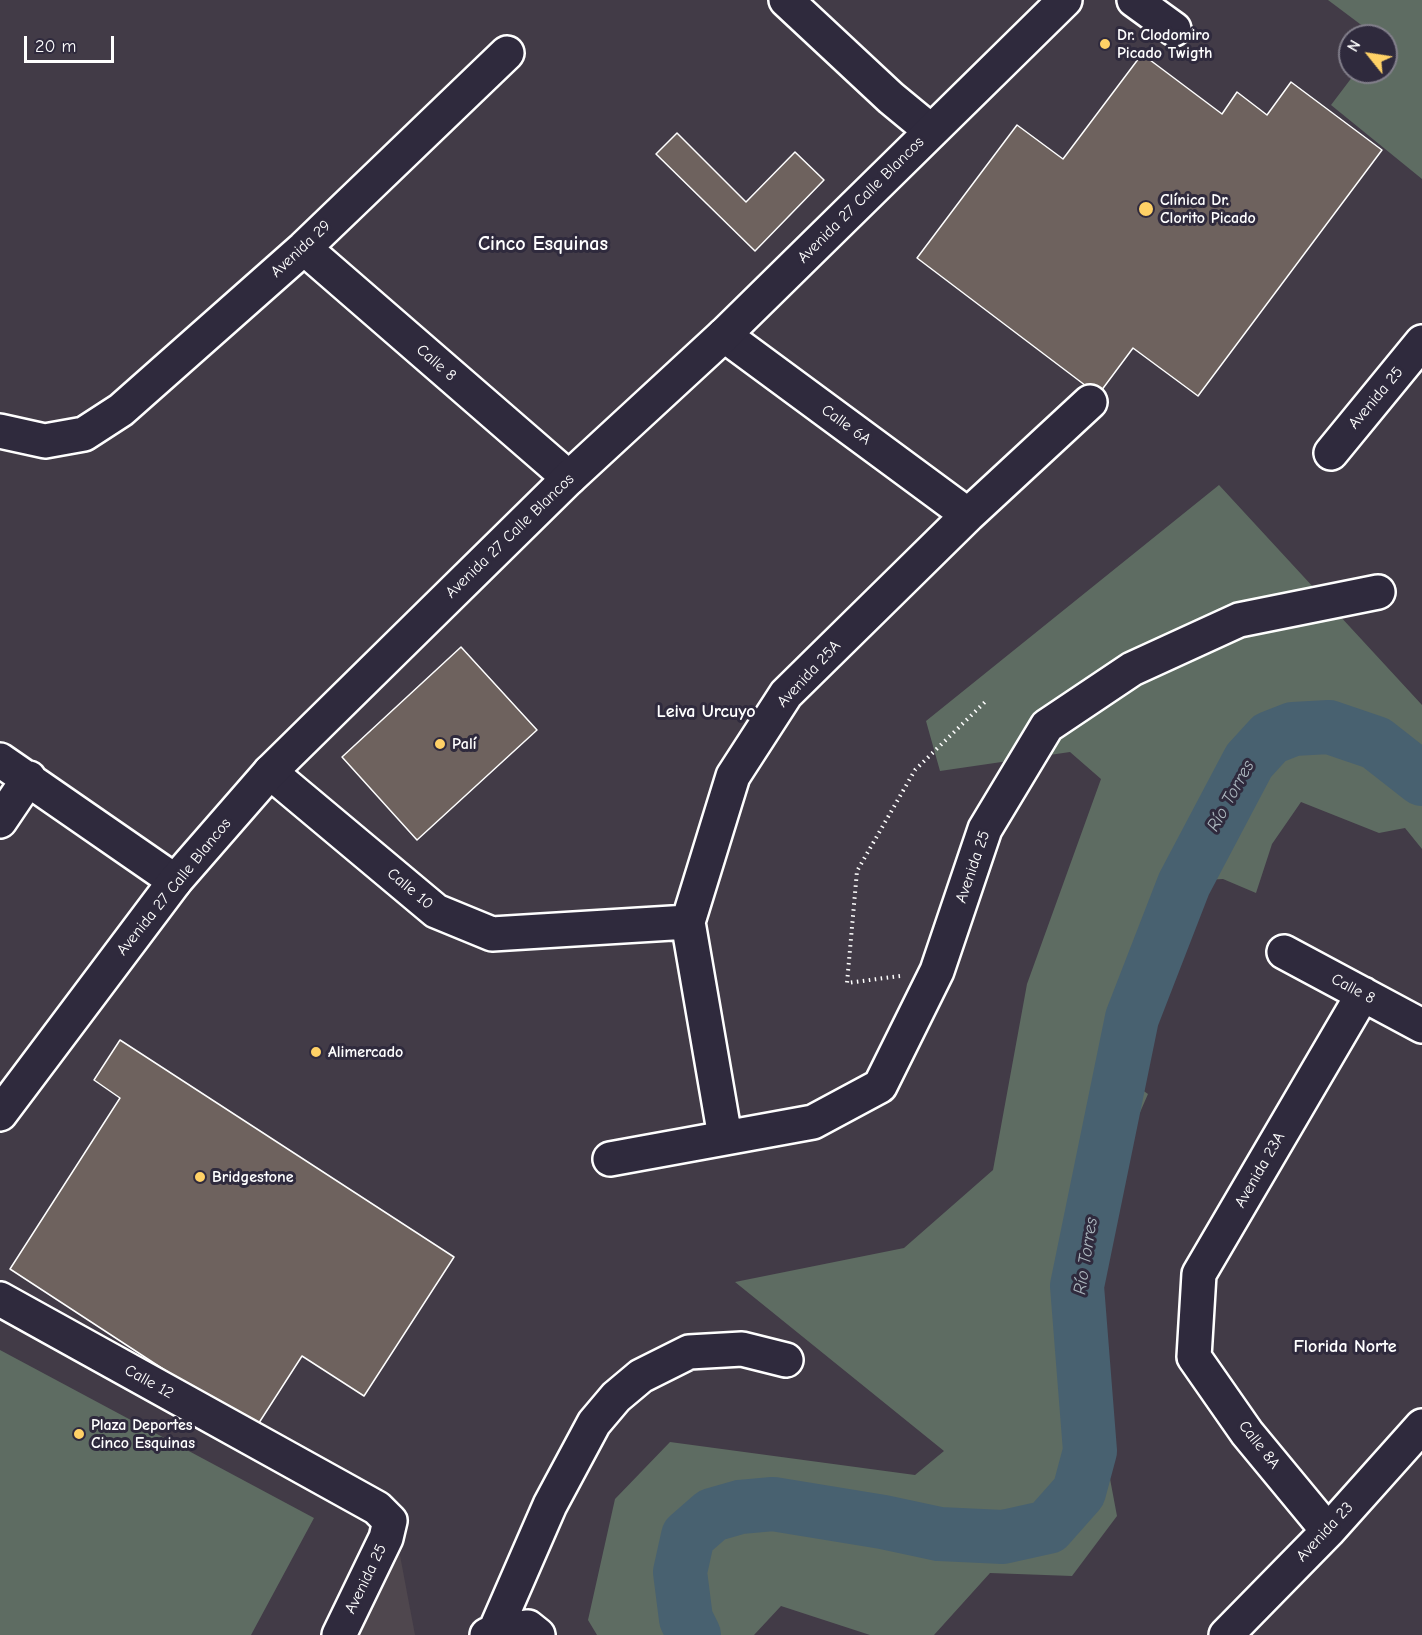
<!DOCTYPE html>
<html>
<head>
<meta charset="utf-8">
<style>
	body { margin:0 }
	#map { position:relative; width:1422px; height:1635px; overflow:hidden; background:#423b47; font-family:"Comic Neue",sans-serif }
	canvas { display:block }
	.north { position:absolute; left:1338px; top:24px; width:60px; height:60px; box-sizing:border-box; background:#2f2a3d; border:2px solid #827f8b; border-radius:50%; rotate:300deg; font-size:16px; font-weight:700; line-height:24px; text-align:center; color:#fff }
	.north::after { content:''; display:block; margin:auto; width:21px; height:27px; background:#ffd166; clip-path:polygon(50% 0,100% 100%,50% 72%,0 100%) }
	.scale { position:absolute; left:24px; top:36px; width:90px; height:27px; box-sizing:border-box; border:3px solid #fff; border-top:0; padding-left:8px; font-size:18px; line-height:21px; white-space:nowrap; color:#fff; -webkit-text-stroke:4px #2f2a3d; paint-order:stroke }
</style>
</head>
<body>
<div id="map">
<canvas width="1422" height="1635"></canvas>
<div class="north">N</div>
<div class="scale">20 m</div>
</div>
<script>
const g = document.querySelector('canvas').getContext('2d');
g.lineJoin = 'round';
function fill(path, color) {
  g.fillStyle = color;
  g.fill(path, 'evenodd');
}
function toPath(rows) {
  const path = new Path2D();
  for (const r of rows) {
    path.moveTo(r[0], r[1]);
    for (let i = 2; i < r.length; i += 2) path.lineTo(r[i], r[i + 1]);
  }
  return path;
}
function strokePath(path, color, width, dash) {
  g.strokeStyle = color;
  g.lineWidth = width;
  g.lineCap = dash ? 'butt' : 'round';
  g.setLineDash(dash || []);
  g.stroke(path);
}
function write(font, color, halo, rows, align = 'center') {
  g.font = font + ' "Comic Neue",sans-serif';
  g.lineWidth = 6;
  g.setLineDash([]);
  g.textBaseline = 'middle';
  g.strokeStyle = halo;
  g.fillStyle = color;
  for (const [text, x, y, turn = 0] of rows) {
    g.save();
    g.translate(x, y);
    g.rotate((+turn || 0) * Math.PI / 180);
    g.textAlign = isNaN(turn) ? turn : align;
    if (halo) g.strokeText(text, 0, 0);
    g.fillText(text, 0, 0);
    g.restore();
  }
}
fill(toPath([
	[395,1529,415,1635,340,1635]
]), '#4f474e');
fill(toPath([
	[1328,0,1422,0,1422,179,1331,105,1356,72,1386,72,1386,36,1376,36],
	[1219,485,1422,705,1422,849,1405,828,1379,833,1301,802,1272,844,1256,893,1223,879,1171,882,1145,944,1149,1011,1106,1065,1148,1094,1071,1271,1117,1516,1072,1576,990,1573,934,1635,870,1635,781,1606,754,1635,597,1635,588,1620,615,1499,670,1442,915,1475,944,1451,735,1282,904,1248,993,1170,1027,984,1101,779,1070,752,940,771,926,721],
	[0,1350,314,1518,251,1635,0,1635]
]), '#5e6c62');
strokePath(toPath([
	[694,1635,686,1619,680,1572,688,1536,712,1515,740,1507,773,1504,883,1522,939,1534,1003,1537,1048,1527,1079,1492,1090,1451,1077,1286,1132,1018,1184,884,1249,761,1270,738,1293,729,1329,727,1376,743,1422,779]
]), '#486170', 54);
const building = toPath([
	[1142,54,1222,114,1237,92,1267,115,1291,82,1382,150,1198,396,1133,348,1098,395,917,258,1017,125,1063,159,1142,54],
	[677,133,746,202,795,152,824,180,755,251,656,154,677,133],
	[461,647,537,730,417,840,342,757,461,647],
	[120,1040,454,1257,364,1396,302,1356,255,1429,10,1269,120,1098,94,1080,120,1040]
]);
fill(building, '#6e625e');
strokePath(building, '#fff', 1.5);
const minor = toPath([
	[786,0,891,98,931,131],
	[1134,0,1174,29],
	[304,248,569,478],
	[724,335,968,515],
	[0,431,45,441,84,434,121,410,304,248,507,53],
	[1331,453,1422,342],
	[0,760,175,881],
	[270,772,436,911,492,934,688,922],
	[0,821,29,778],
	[1284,952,1422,1026],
	[725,1137,688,922,733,776,786,694,968,515,1090,402],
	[610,1159,813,1122,880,1086,937,971,985,829,1047,726,1132,669,1239,620,1378,592],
	[0,1299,377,1508,390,1521,386,1538,339,1635],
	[1328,1531,1247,1433,1194,1357,1199,1274,1363,994],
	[495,1631,550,1505,594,1423,616,1397,641,1376,689,1352,742,1349,786,1360],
	[487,1635,495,1631,528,1627,538,1635],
	[1226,1635,1328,1531,1422,1426]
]);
const major = toPath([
	[0,1114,175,881,270,772,569,478,724,335,1065,0]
]);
strokePath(minor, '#fff', 38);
strokePath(major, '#fff', 38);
strokePath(toPath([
	[900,976,847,983,857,871,915,770,986,701]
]), '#fff', 4, [1.5, 4.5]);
strokePath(minor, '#2f2a3d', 33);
strokePath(major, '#2f2a3d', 33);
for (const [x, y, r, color] of [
	[1105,44,6,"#ffd166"],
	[1146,209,8,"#ffd166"],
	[440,744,6,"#ffd166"],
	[316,1052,6,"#ffd166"],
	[200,1177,6,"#ffd166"],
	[79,1434,6,"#ffd166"]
]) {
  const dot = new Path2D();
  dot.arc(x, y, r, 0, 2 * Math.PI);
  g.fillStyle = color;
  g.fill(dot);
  strokePath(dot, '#2f2a3d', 2);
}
write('bold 16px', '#fff', '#2f2a3d', [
	["Dr. Clodomiro",1117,35],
	["Picado Twigth",1117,53],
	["Clínica Dr.",1160,200],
	["Clorito Picado",1160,218],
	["Palí",452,744],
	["Alimercado",328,1052],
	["Bridgestone",212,1177],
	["Plaza Deportes",91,1425],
	["Cinco Esquinas",91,1443]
], 'left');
write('16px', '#fff', '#2f2a3d', [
	["Avenida 27 Calle Blancos",861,200,-45],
	["Avenida 29",301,249,-43],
	["Calle 8",436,363,41],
	["Avenida 25",1376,398,-50],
	["Calle 6A",846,425,36],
	["Avenida 27 Calle Blancos",510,536,-44],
	["Avenida 25A",809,674,-47],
	["Avenida 25",973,867,-71],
	["Avenida 27 Calle Blancos",174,887,-51],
	["Calle 10",410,889,40],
	["Calle 8",1353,989,28],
	["Avenida 23A",1260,1170,-60],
	["Calle 12",149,1382,29],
	["Calle 8A",1259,1445,52],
	["Avenida 23",1325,1532,-47],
	["Avenida 25",366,1579,-64]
]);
write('bold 18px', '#fff', '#2f2a3d', [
	["Leiva Urcuyo",706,712],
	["Florida Norte",1345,1347]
]);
write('italic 18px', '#adb8bf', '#2f2a3d', [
	["Río Torres",1231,796,-61],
	["Río Torres",1086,1256,-81]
]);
write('bold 20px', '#fff', '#2f2a3d', [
	["Cinco Esquinas",543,244]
]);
</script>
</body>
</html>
